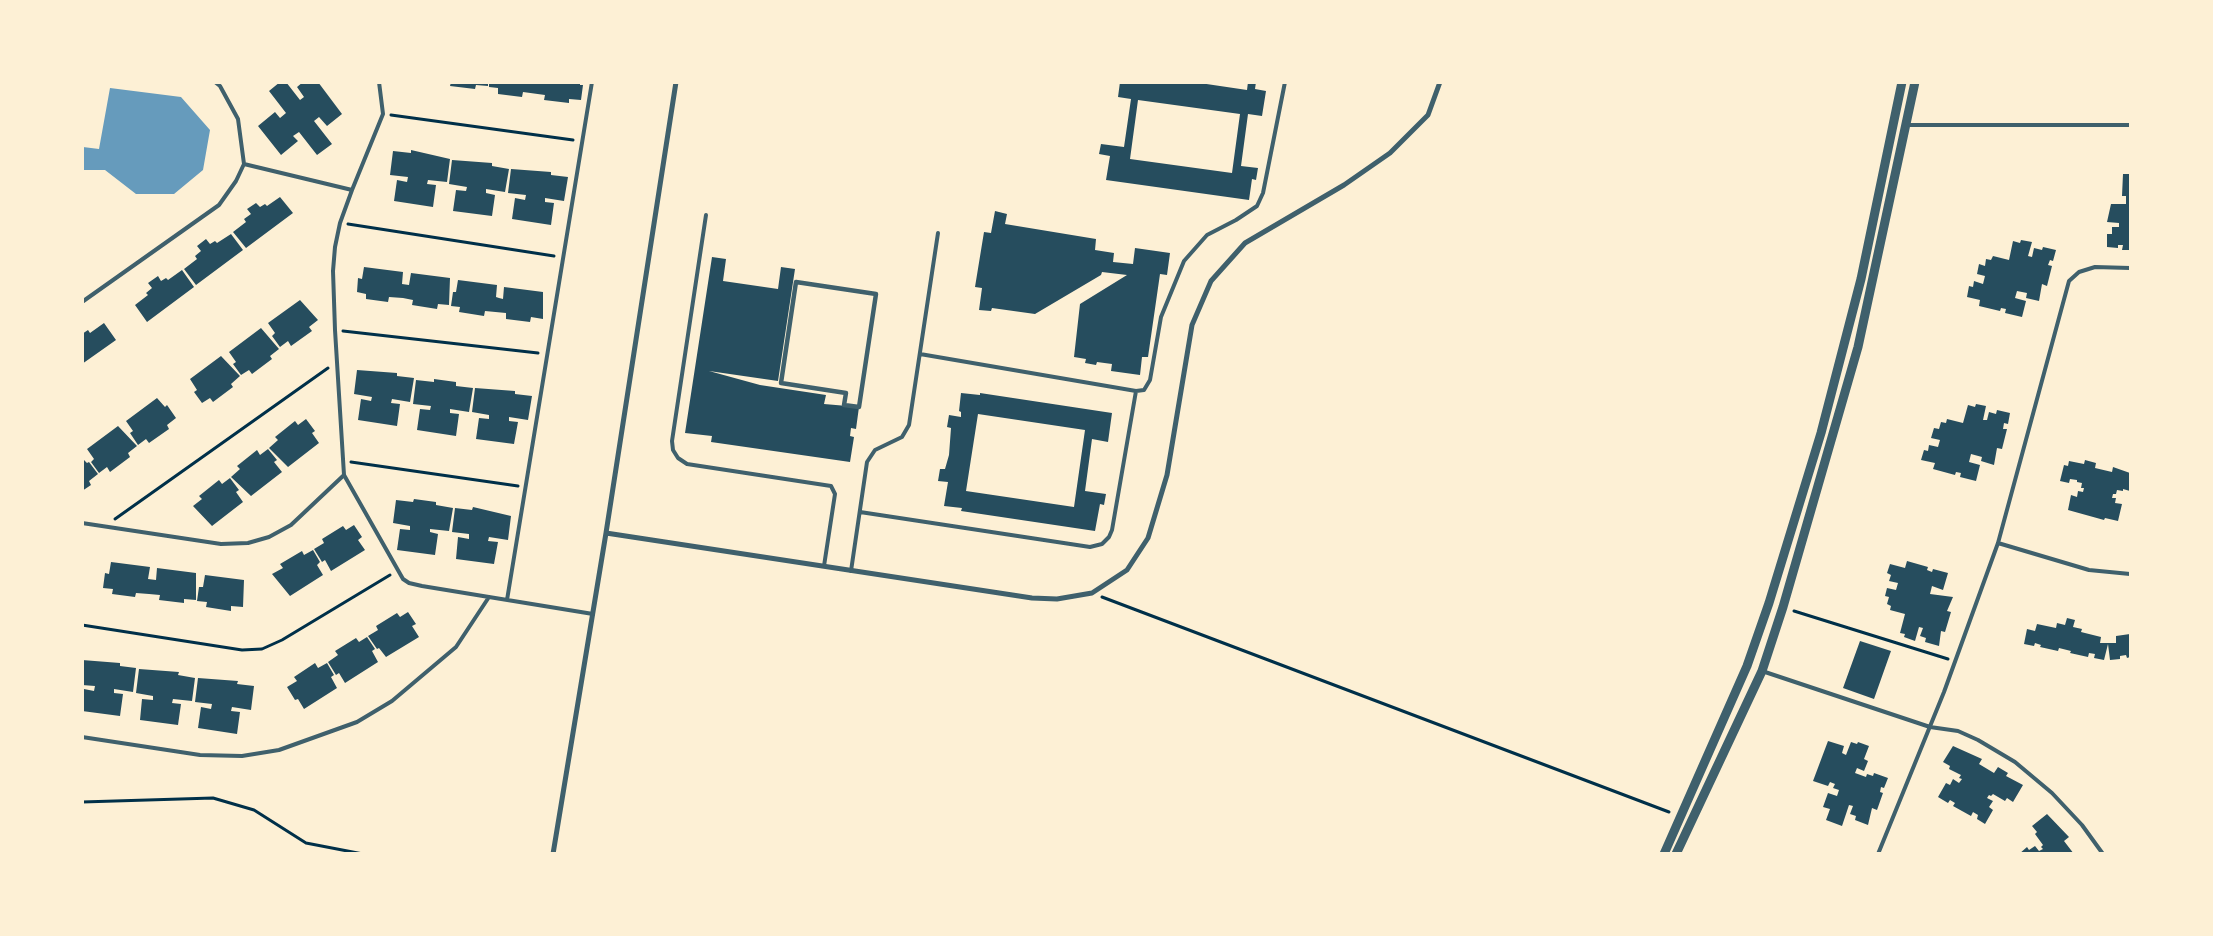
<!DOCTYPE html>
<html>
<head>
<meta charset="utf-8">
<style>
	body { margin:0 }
	#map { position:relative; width:2213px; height:936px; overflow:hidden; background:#fdf0d5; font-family:Lato,sans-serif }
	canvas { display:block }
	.frame { position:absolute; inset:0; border:84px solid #fdf0d5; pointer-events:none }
</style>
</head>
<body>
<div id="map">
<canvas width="2213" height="936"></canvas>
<div class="frame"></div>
</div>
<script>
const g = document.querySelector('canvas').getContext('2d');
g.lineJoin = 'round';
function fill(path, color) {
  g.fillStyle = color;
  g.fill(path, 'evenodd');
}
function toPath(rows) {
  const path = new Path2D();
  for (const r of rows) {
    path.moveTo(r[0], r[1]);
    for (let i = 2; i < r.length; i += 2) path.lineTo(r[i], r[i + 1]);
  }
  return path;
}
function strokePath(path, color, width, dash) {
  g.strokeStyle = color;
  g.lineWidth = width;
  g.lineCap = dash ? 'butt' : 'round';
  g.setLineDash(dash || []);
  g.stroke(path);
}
fill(toPath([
	[110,88,181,97,210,130,203,170,174,194,136,194,105,170,83,170,83,147,99,149]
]), '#669bbc');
fill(toPath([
	[280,82,286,82,300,100,304,97,297,87,303,82,318,82,342,114,327,126,319,117,314,121,332,144,317,155,299,132,293,136,298,141,281,155,258,126,275,112,280,118,286,113,269,91],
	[451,82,488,82,488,86,476,85,475,89,450,86],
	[489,82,580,82,580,85,583,85,581,100,569,99,569,103,544,100,545,95,523,92,522,97,498,94,498,88,489,87],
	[1120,82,1193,82,1247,90,1248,82,1256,82,1255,89,1266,91,1262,116,1248,114,1241,166,1258,168,1256,180,1252,179,1249,200,1106,180,1110,156,1099,154,1101,144,1124,147,1131,99,1118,97],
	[1138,100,1240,114,1232,173,1130,159],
	[411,150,450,159,447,182,428,180,427,184,436,185,433,207,394,201,397,180,407,182,408,177,390,175,393,151,411,153],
	[452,160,492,163,492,166,509,169,505,192,486,189,486,193,495,195,492,216,453,211,456,190,466,191,467,187,449,184],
	[511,169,551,172,551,175,568,177,564,201,545,198,545,202,554,203,551,225,512,219,515,198,525,200,526,195,508,193],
	[2123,174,2130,174,2130,250,2122,250,2123,245,2118,245,2118,248,2107,247,2107,234,2112,234,2112,227,2119,227,2119,223,2107,222,2111,204,2126,204,2126,196,2122,196],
	[280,197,293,213,246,248,233,232,246,222,244,219,251,214,247,209,256,203,260,207,265,204,267,206],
	[995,211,1007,214,1005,224,1096,239,1095,250,1114,253,1113,262,1133,264,1135,248,1170,253,1167,275,1160,274,1148,357,1142,357,1140,375,1111,371,1112,364,1097,362,1096,365,1085,363,1086,359,1074,357,1080,304,1127,275,1102,272,1101,275,1035,314,992,308,991,311,979,310,982,288,975,287,984,232,991,233],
	[231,234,243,250,196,285,184,269,197,259,195,256,201,251,197,246,206,239,210,244,215,241,217,243],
	[2021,240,2032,242,2028,256,2032,257,2034,248,2042,250,2043,247,2056,250,2053,261,2050,260,2048,265,2052,266,2047,286,2042,284,2039,301,2026,298,2027,293,2017,291,2015,298,2026,301,2022,317,2005,313,2006,309,2001,308,2000,311,1979,306,1980,300,1967,297,1969,286,1973,287,1974,281,1983,284,1985,276,1977,274,1979,264,1985,266,1986,259,1991,260,1993,256,2009,260,2013,241,2020,243],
	[712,257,726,259,723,281,778,289,781,267,795,269,778,381,709,371,760,385,826,395,824,404,859,407,856,429,851,428,850,436,854,437,850,462,711,442,712,436,685,433],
	[364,267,403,272,402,284,409,285,411,273,450,278,449,305,438,304,437,309,412,305,413,300,403,298,389,297,388,302,366,299,366,294,357,292,358,278,362,279],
	[182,270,194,287,147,322,135,305,148,295,146,293,152,288,148,283,158,276,161,281,166,278,168,280],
	[458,280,497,285,496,297,499,298,503,299,504,287,543,292,543,319,531,317,530,322,506,319,506,313,485,311,484,316,459,312,460,307,451,306,453,292,456,292],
	[300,300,318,320,309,327,312,331,291,346,288,341,280,347,272,336,275,333,268,323],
	[104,323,116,340,82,364,82,334,88,330,90,333],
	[261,328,279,349,270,356,272,359,252,374,249,370,241,375,233,364,236,362,229,352],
	[221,356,240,376,231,384,233,387,213,402,210,398,202,403,194,392,197,390,190,379],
	[357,370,397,373,397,376,414,378,410,402,392,399,391,403,400,404,397,426,358,420,361,399,371,401,372,397,354,394],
	[434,379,456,382,456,386,473,388,469,412,450,409,450,413,459,414,456,436,417,430,420,409,430,410,431,406,413,404,416,380,434,382],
	[475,388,515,391,515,394,532,396,528,420,509,417,509,421,518,422,514,444,476,439,479,418,489,419,489,415,472,412],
	[961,393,980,395,980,393,1112,413,1108,442,1092,439,1085,491,1106,494,1104,505,1100,504,1095,531,961,511,962,508,944,506,948,482,938,481,940,469,945,469,949,455,951,428,947,427,949,415,961,417,961,412,959,411],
	[978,414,1085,430,1074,507,966,491],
	[157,398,165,407,167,405,176,418,167,425,169,429,149,443,146,439,138,445,130,433,133,431,126,421],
	[1976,404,1986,406,1983,420,1987,420,1989,412,1996,414,1997,410,2010,413,2008,424,2004,423,2003,429,2007,429,2002,449,1997,448,1994,465,1981,461,1982,457,1971,454,1969,462,1980,465,1976,481,1960,477,1961,473,1956,472,1955,475,1933,469,1935,463,1921,460,1924,450,1928,451,1929,445,1938,447,1940,440,1931,438,1934,428,1939,429,1941,422,1946,423,1947,419,1963,423,1968,405,1975,407],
	[306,419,315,431,312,433,319,443,288,467,269,448,278,440,275,437,295,421,298,425],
	[118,426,137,446,128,453,130,457,110,472,107,467,99,473,91,462,94,459,87,449],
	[268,449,277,460,274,462,282,472,251,496,231,477,240,469,237,466,257,450,260,455],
	[82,458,87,463,89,462,98,474,89,481,91,485,82,491],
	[2085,460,2096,463,2095,468,2112,472,2113,467,2130,473,2130,491,2123,489,2123,491,2117,490,2116,494,2113,494,2112,498,2116,498,2115,503,2122,504,2118,521,2105,518,2104,520,2068,510,2071,495,2077,497,2078,491,2083,492,2084,488,2081,488,2082,483,2077,482,2077,480,2070,479,2069,483,2060,481,2064,465,2068,466,2069,461,2084,464],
	[230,478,239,490,236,492,243,502,212,526,193,506,202,499,199,496,219,480,222,484],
	[414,499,436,502,436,505,453,508,449,531,430,529,430,532,438,534,435,555,397,550,400,529,410,530,410,526,393,523,396,500,413,502],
	[473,507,511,516,508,540,489,537,488,541,498,542,494,564,456,559,458,537,469,539,469,534,452,532,455,508,472,510],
	[354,525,362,537,358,540,365,550,331,571,325,560,322,562,314,549,324,543,322,539,343,526,346,530],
	[313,550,320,562,317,565,323,575,290,596,272,574,283,568,280,564,302,551,304,555],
	[1907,561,1928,567,1927,570,1932,572,1933,569,1948,573,1943,590,1932,586,1930,594,1953,597,1947,611,1951,612,1945,632,1941,631,1939,646,1925,642,1926,638,1920,636,1923,628,1919,627,1915,641,1904,637,1905,634,1900,633,1905,614,1890,610,1891,606,1887,604,1889,597,1885,596,1887,588,1896,590,1898,583,1889,581,1891,575,1887,573,1890,564,1905,568],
	[111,562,150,567,148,579,156,580,157,568,196,573,196,600,184,599,184,603,159,600,160,595,149,594,136,593,135,597,112,594,113,589,103,588,105,573,109,574],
	[205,575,244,580,243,607,231,606,231,611,206,607,207,602,197,601,199,587,203,587],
	[408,612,416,624,412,626,419,637,386,657,379,648,377,649,368,636,378,630,376,626,397,613,400,617],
	[2067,618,2075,620,2073,627,2082,629,2081,632,2101,637,2100,643,2116,643,2116,636,2130,634,2130,657,2127,658,2126,655,2120,656,2120,659,2110,660,2108,644,2104,660,2094,658,2095,654,2089,653,2088,657,2070,653,2071,651,2059,648,2058,651,2040,647,2041,645,2035,643,2034,646,2024,644,2027,629,2035,631,2037,624,2056,628,2057,623,2065,625],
	[367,637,375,649,372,651,378,662,345,683,339,673,336,675,328,662,338,655,335,651,356,638,359,642],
	[1860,641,1891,651,1874,699,1843,688],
	[82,660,120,663,120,666,136,668,133,692,114,689,114,693,123,694,120,716,82,711,84,689,94,691,95,686,82,685],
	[315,663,318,668,327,663,334,675,331,677,337,688,304,709,298,699,295,700,287,687,297,681,294,677],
	[139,669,179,672,178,675,195,678,192,701,173,699,172,703,181,704,178,725,140,720,142,699,153,700,153,696,136,693],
	[198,678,238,681,237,684,254,686,251,710,232,707,231,711,240,712,237,734,198,728,201,707,211,709,212,704,195,702],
	[1828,741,1844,746,1842,753,1846,755,1851,742,1857,744,1858,742,1869,746,1864,759,1868,761,1864,771,1857,768,1855,773,1866,777,1867,774,1873,776,1874,773,1888,778,1884,788,1881,787,1880,792,1883,793,1877,810,1872,808,1868,825,1855,820,1856,816,1850,814,1853,806,1849,805,1842,826,1826,820,1830,809,1823,807,1828,793,1837,796,1839,790,1833,788,1835,784,1830,782,1828,786,1813,781],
	[1953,746,1982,759,1979,764,1994,773,1998,767,2008,773,2006,776,2023,785,2013,802,2007,798,2005,801,1993,794,1991,796,1989,795,1987,798,1993,801,1989,807,1993,810,1985,824,1977,819,1978,815,1973,812,1971,816,1953,806,1955,803,1950,800,1948,803,1938,797,1946,783,1950,785,1953,779,1959,783,1962,779,1959,778,1961,775,1949,769,1950,766,1943,762],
	[2047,814,2069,837,2064,841,2074,854,2019,854,2027,847,2029,850,2035,846,2039,851,2043,849,2041,847,2043,845,2035,834,2037,832,2032,826]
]), '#264d5e');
strokePath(toPath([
	[391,115,573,140],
	[348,224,554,256],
	[343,331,538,353],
	[351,462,518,486],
	[115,519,328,368],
	[1102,597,1669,812],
	[1794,611,1948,659],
	[82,625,242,650,262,649,282,640,390,575],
	[82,802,213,798,254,810,306,843,363,854]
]), '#003049', 3);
strokePath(toPath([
	[379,82,383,114,352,190,340,223,335,247,333,271,335,330,344,475,403,579,409,583,422,586,489,597],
	[1907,125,2130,125],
	[244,164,352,190],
	[706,215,672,441,673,450,678,458,687,464,831,486,835,494,824,566],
	[82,302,219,205,236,181,244,164,238,119,220,86,215,82],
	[920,354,1136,391,1144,390,1150,380,1161,317,1184,261,1207,235,1236,220,1257,206,1263,193,1285,82],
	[860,512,1090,547,1102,544,1109,537,1112,530,1136,391],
	[82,523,221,544,248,543,269,537,291,525,344,475],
	[1998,543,2089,570,2130,574],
	[851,571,867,462,875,450,902,437,909,425,938,233],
	[507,600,592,82],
	[1762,671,1930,727,1958,731,1978,740,2015,762,2052,793,2082,825,2103,854],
	[82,737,200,755,242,756,279,750,357,722,392,701,456,647,489,597,593,614],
	[1878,854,1944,692,1998,543,2069,281,2079,272,2095,267,2130,268]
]), '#3f606c', 4);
strokePath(toPath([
	[796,282,876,294,859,407,844,405,846,393,781,383,796,282]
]), '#3f606c', 4.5);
strokePath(toPath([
	[606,533,1032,598,1057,599,1092,593,1127,570,1148,538,1167,475,1192,325,1211,281,1245,243,1344,185,1390,153,1428,115,1440,82],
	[553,854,606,533,676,82]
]), '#3f606c', 5);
strokePath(toPath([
	[1664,854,1747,666,1769,603,1821,433,1861,279,1902,82],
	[1676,854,1762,671,1783,607,1858,347,1915,82]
]), '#3f606c', 9);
</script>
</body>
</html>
